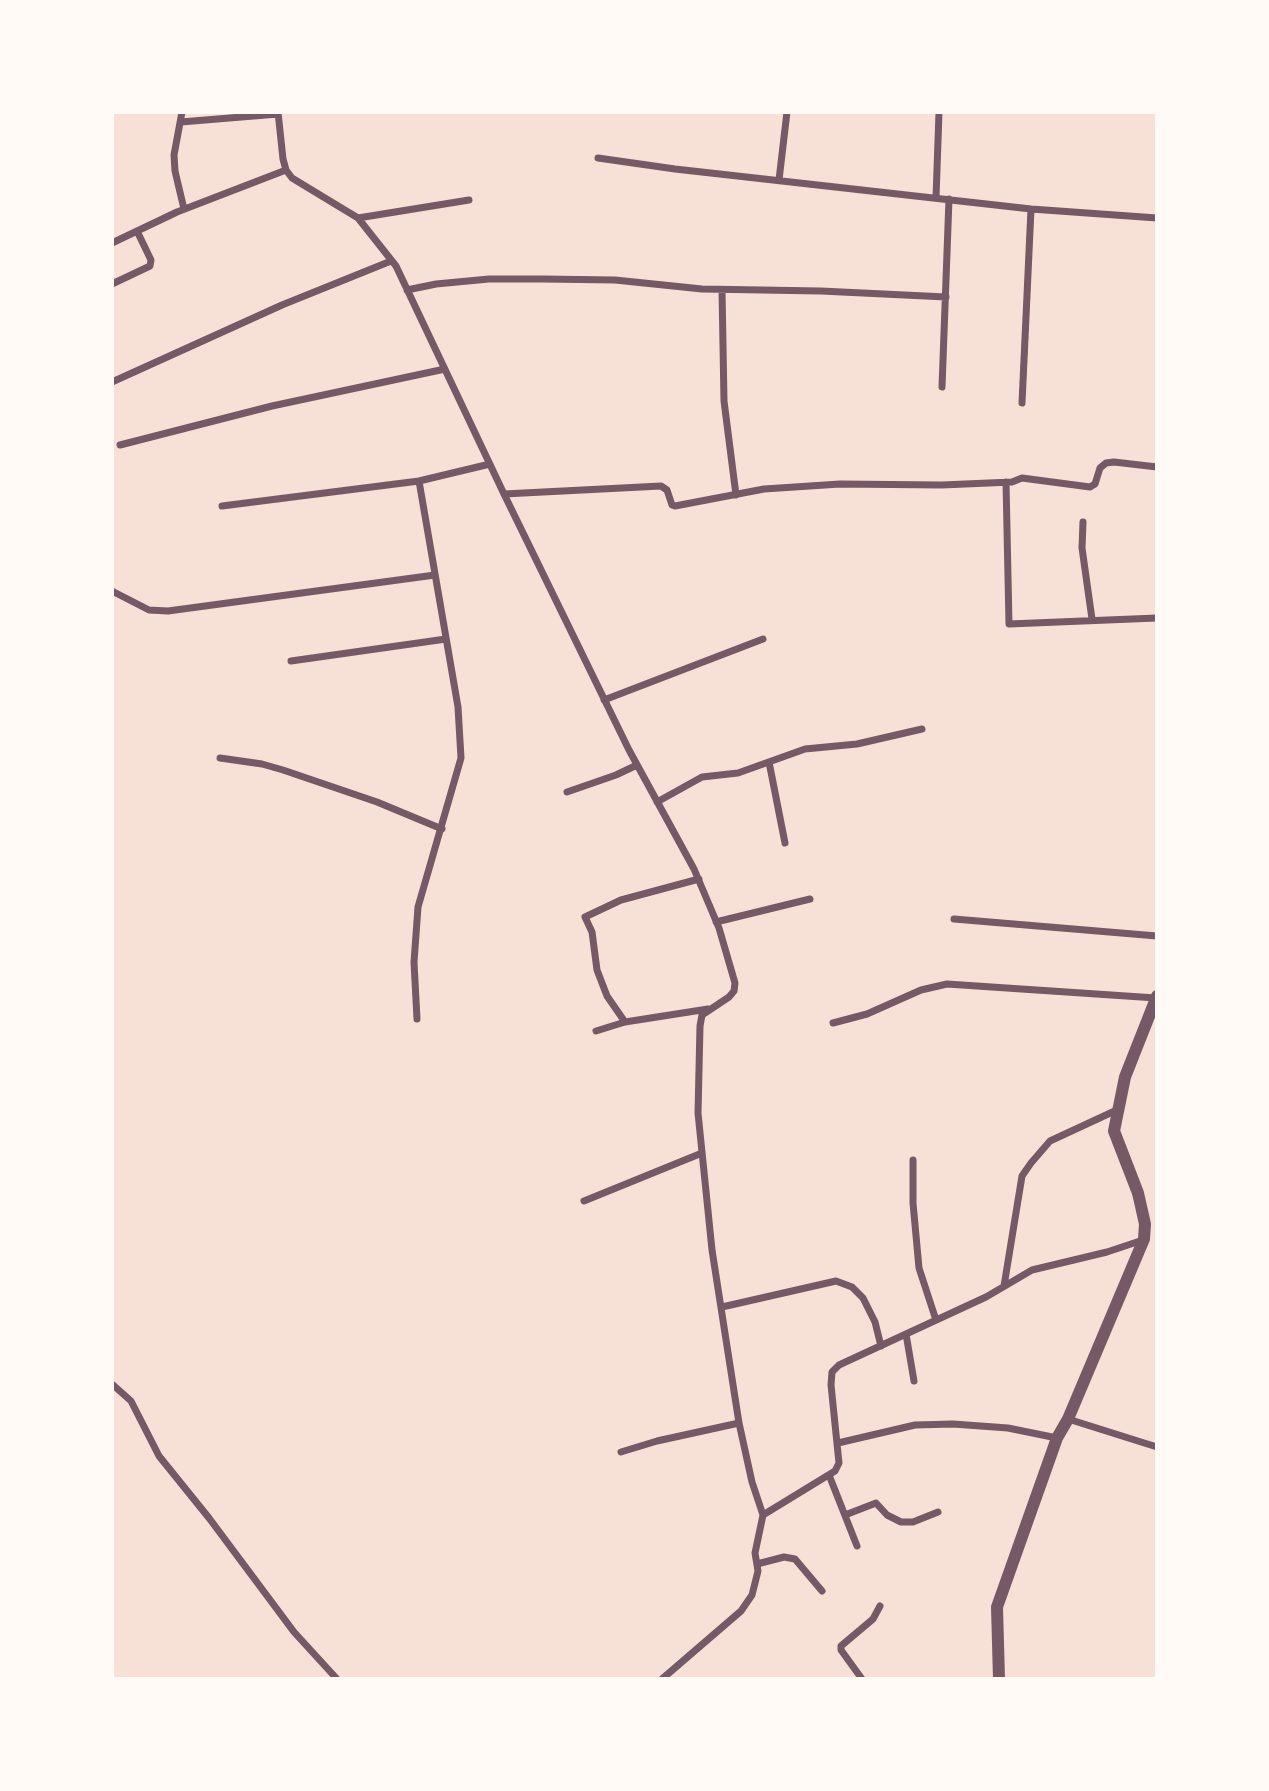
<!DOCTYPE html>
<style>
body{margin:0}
#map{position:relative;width:1269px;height:1791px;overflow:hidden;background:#f7e1d7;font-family:Raleway,sans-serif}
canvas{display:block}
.frame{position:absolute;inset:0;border:114px solid #fffaf5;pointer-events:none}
</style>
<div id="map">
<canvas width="1269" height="1791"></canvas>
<div class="frame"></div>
</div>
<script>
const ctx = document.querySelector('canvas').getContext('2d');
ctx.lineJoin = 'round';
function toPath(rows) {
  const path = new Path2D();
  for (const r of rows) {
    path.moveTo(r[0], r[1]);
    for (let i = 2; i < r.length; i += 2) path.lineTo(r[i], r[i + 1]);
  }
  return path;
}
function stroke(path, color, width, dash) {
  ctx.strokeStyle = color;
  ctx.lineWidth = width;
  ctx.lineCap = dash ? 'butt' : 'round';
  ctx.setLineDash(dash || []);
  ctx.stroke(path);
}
const minor = toPath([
 [182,112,174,155,175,171,184,209],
 [278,112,283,159,286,170,292,178,358,218,396,266,504,494,629,750,694,869,719,928,735,983,734,991,729,997,702,1015,700,1026,698,1113,712,1250,739,1423,752,1482,763,1515,755,1553,758,1571,752,1595,741,1611,662,1679],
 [181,122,278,114],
 [598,158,675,169,1031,209,1157,218],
 [779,180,787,112],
 [936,198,939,112],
 [358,218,469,200],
 [112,243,177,212,286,170],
 [112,284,150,266,151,260,137,231],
 [407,290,436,284,489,279,542,279,615,280,702,289,821,291,946,297],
 [722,290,724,401,736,495],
 [112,382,282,305,391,261],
 [942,387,949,199],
 [1022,403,1031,209],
 [120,445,272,406,445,369],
 [1006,482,1009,624,1157,618],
 [504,494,661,486,667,490,672,505,675,506,764,489,840,484,942,485,1012,482,1022,478,1090,487,1095,484,1100,468,1106,463,1114,462,1157,467],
 [222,506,419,481,490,464],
 [1083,522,1082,548,1092,619],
 [112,591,149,610,168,611,435,575],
 [291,661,446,639],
 [604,700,763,639],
 [220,758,262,764,283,770,377,802,442,829],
 [769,762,785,843],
 [567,792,616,775,637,765],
 [657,802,702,777,738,773,805,749,857,744,922,729],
 [954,919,1157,936],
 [716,922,810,899],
 [417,1019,414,962,418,907,461,758,458,707,419,481],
 [625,1022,607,996,597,970,592,932,585,917,621,900,699,879],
 [833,1023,867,1014,921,990,947,984,1156,998],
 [596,1031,625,1022,708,1009],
 [913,1160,913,1203,919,1268,936,1320],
 [584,1201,702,1153],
 [1004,1286,1022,1176,1031,1163,1050,1141,1119,1109],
 [722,1307,836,1281,852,1287,863,1298,875,1322,881,1346],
 [906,1334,914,1381],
 [112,1384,131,1401,159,1456,209,1518,294,1632,337,1679],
 [1068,1419,1157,1447],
 [838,1443,915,1425,953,1424,1008,1428,1057,1438],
 [621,1452,657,1441,739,1423],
 [829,1475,857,1546],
 [763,1515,835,1471,839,1463,831,1385,832,1372,839,1365,986,1297,1032,1270,1107,1252,1143,1240],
 [845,1515,876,1503,887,1515,901,1522,913,1522,938,1512],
 [757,1564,784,1557,795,1559,822,1591],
 [862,1679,841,1650,841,1646,873,1619,880,1606]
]);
const tertiary = toPath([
 [999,1679,997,1607,1057,1438,1068,1419,1144,1239,1145,1224,1138,1193,1114,1131,1125,1077,1157,996]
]);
stroke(minor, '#755966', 7);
stroke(tertiary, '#755966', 12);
</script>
